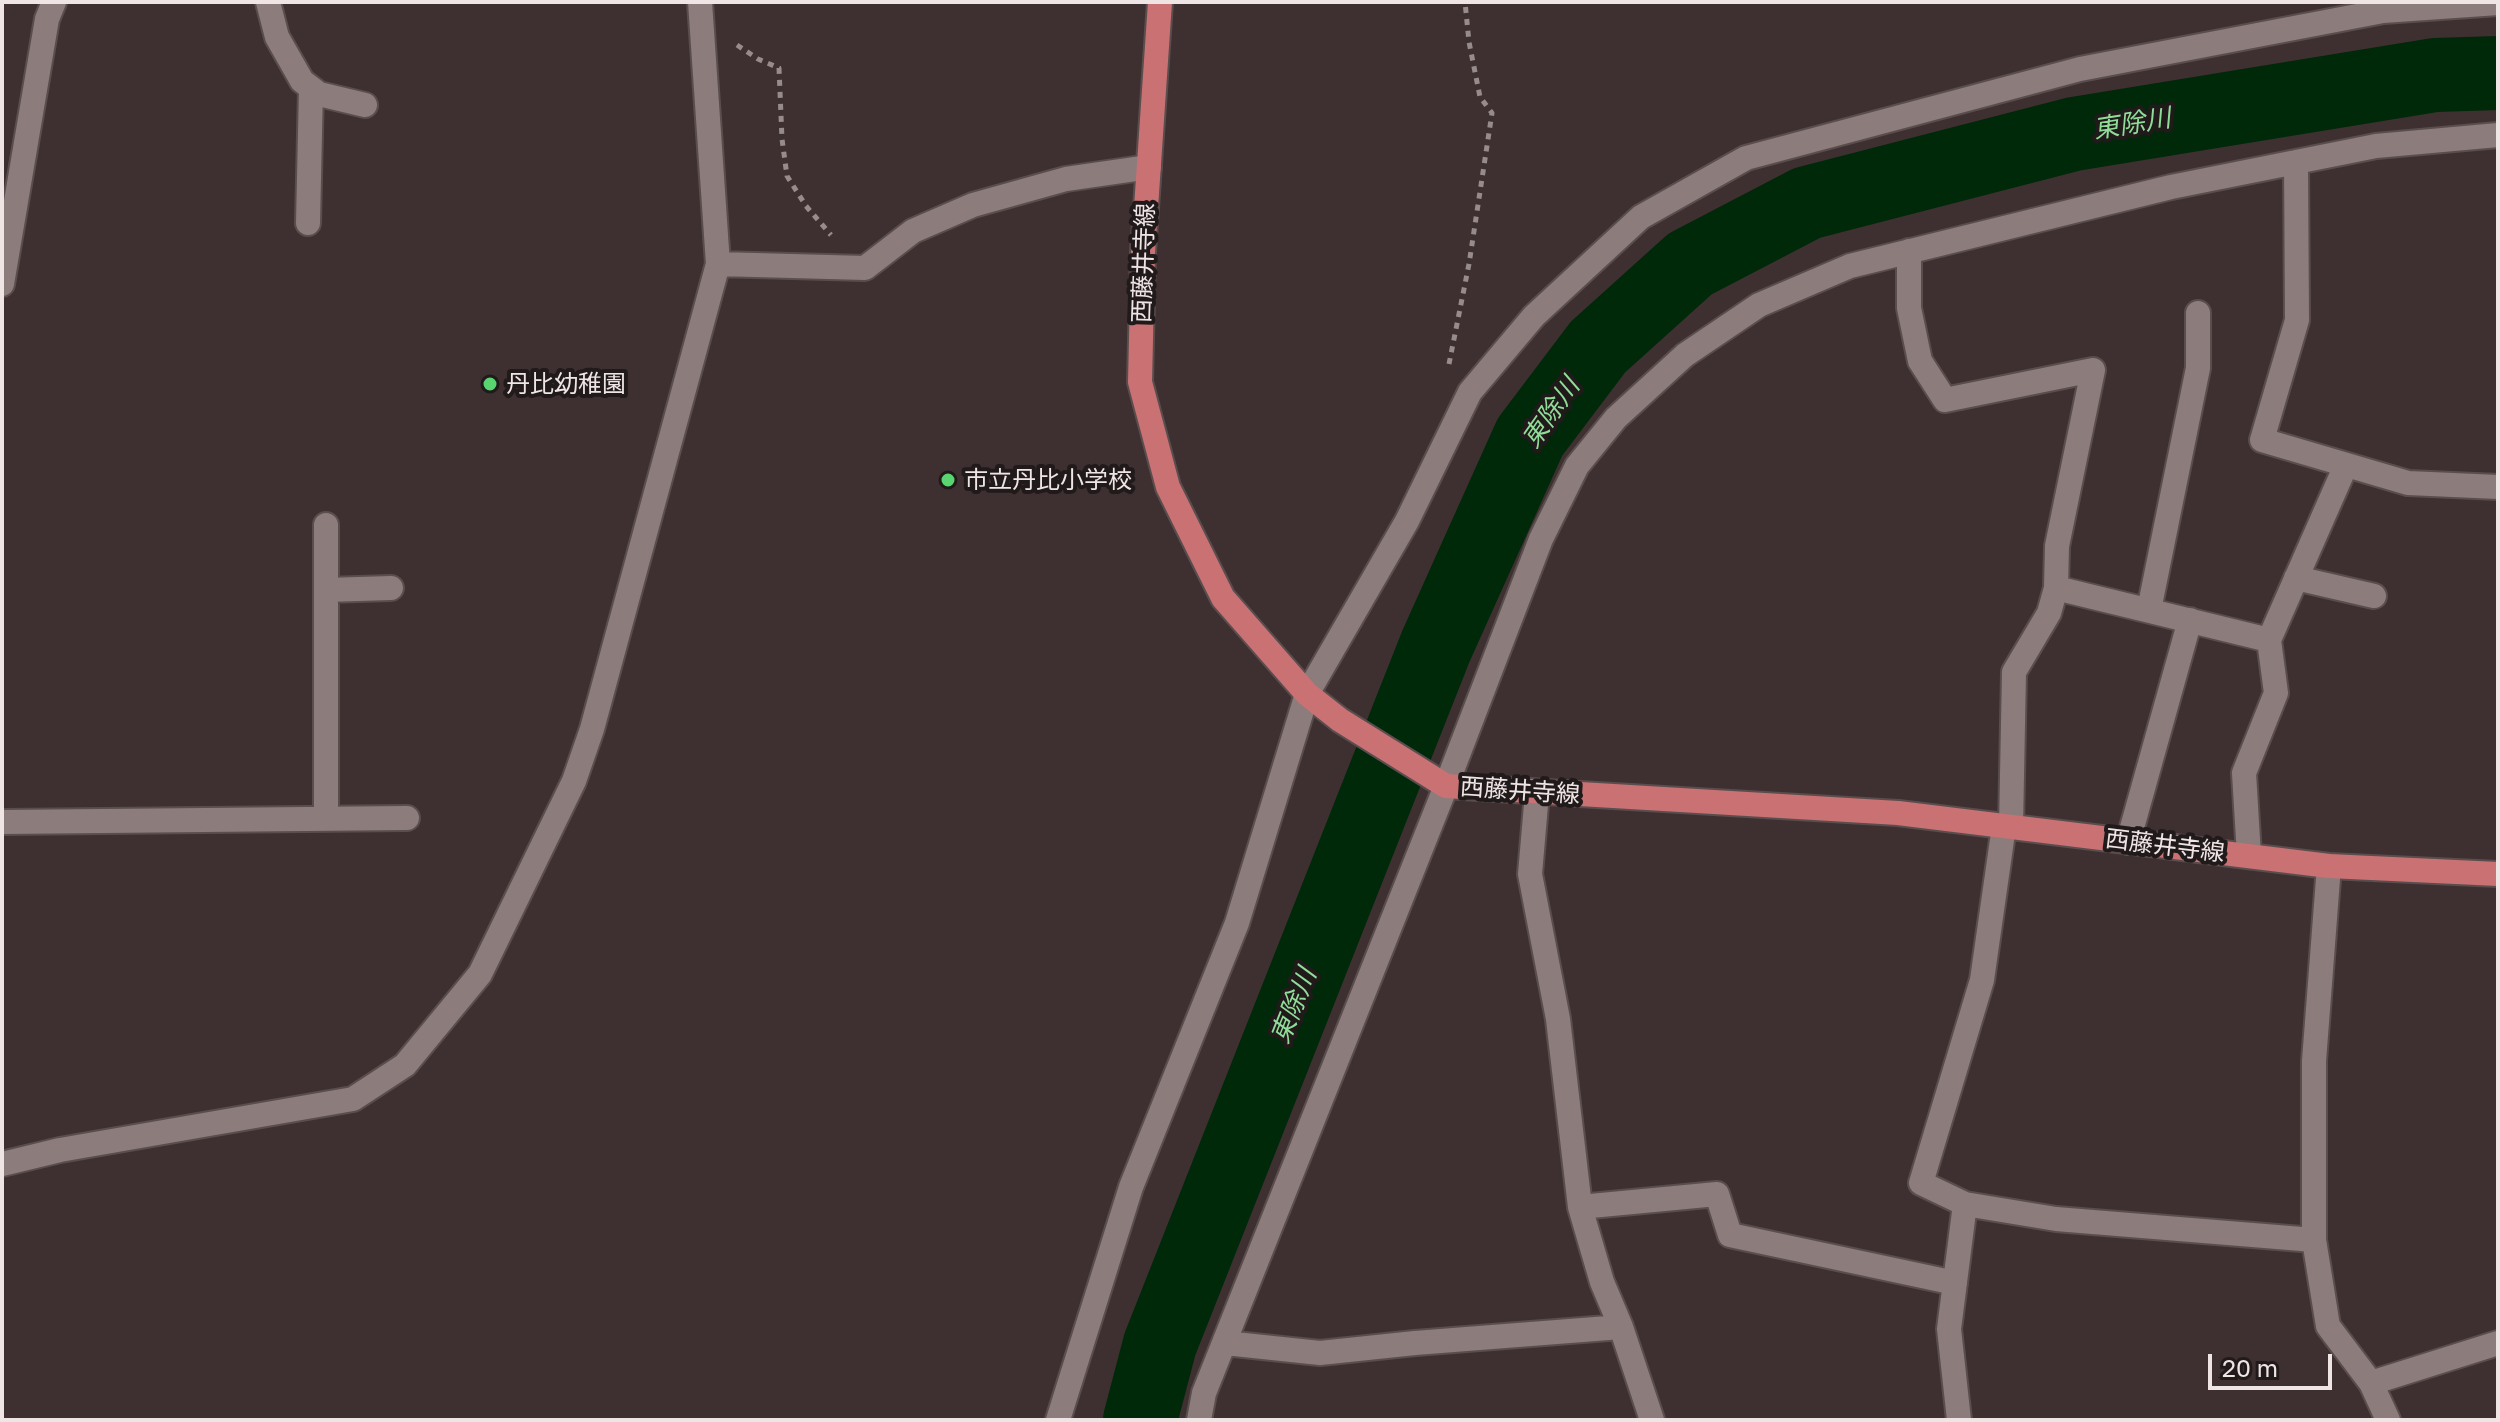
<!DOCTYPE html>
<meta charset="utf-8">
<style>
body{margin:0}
#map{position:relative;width:2500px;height:1422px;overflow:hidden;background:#3e3030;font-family:"Golos Text",sans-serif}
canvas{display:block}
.frame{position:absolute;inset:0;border:4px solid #efe5e5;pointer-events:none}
.scale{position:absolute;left:2208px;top:1354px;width:124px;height:36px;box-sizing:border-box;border:4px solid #efe5e5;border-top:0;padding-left:10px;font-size:24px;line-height:28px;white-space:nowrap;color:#efe5e5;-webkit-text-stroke:6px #201a1a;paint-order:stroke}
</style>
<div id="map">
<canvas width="2500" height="1422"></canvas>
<div class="frame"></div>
<div class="scale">20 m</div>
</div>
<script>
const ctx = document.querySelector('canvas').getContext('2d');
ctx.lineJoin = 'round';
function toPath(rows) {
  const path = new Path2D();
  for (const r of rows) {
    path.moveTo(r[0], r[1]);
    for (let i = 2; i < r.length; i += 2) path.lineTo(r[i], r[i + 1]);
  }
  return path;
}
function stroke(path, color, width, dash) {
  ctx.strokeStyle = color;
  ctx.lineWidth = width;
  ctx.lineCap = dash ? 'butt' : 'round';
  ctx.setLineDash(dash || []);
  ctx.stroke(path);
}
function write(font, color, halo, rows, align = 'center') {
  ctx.font = font + ' "Golos Text","Noto Sans JP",sans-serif';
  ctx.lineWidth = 8;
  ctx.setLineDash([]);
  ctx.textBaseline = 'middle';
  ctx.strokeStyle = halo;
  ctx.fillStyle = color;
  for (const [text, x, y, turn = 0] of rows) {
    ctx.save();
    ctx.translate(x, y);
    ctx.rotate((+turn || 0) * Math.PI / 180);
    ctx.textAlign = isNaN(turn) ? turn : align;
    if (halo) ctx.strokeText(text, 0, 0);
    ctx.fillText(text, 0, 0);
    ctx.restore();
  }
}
const river = toPath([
 [1140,1420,1160,1344,1436,646,1530,437,1598,347,1690,264,1807,203,2074,134,2435,75,2498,73]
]);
const path = toPath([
 [737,45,758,59,779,68,782,139,787,176,806,206,831,235],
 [1449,364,1469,264,1492,113,1480,97,1469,42,1465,2]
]);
const minor = toPath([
 [268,2,277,37,302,81,319,94,365,105],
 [2296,162,2297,320,2262,440,2408,483,2498,487],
 [308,223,311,88],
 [1909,251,1909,308,1920,361,1945,400,2093,370,2057,546,2056,588],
 [718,264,865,268,913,231,973,205,1066,179,1149,167],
 [2,284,47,19,54,2],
 [326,525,326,819],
 [2296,578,2374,596],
 [326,590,391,588],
 [2149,610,2198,368,2198,313],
 [1537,793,1530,874,1558,1019,1580,1207,1602,1282,1621,1327,1652,1420],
 [2,822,407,818],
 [2004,826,1982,980,1921,1183,1965,1204,2056,1219,2314,1240],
 [2011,827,2014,672,2049,613,2056,588,2269,640],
 [2128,842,2190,620],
 [2249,856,2244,773,2276,693,2269,640,2346,465],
 [2329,866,2314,1061,2314,1240,2328,1326,2371,1383,2388,1420],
 [2,1164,60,1150,353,1099,405,1065,480,974,574,781,592,729,718,264,700,2],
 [1580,1207,1717,1194,1730,1235,1955,1283],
 [1225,1343,1320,1353,1415,1343,1621,1327],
 [2371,1383,2498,1343],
 [1058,1420,1131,1187,1237,923,1307,694,1407,521,1470,392,1534,316,1641,217,1746,158,2080,69,2383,11,2498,3],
 [1199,1420,1204,1393,1446,786,1541,539,1577,466,1616,418,1685,355,1759,305,1850,266,2171,187,2376,146,2498,135],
 [1959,1420,1949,1329,1965,1204]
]);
const major = toPath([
 [1160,2,1143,252,1140,382,1168,487,1223,598,1307,694,1340,720,1446,786,1898,813,2329,866,2498,874]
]);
const markers = [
 [490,384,8,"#58d570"],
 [948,480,8,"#58d570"]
];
const streetNames = [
 ["西藤井寺線",1144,263,-88],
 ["西藤井寺線",1520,791,4],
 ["西藤井寺線",2165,846,7]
];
const poiNames = [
 ["丹比幼稚園",506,384],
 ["市立丹比小学校",964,480]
];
const waterNames = [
 ["東除川",2132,124,-9],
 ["東除川",1551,413,-55],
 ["東除川",1294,1006,-68]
];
stroke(river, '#002909', 74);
stroke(minor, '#5a4d4d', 28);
stroke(major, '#5a4d4d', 28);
stroke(path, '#978b8b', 5, [6, 6]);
stroke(minor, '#8c7c7b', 24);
stroke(major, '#ca7174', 24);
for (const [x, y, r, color] of markers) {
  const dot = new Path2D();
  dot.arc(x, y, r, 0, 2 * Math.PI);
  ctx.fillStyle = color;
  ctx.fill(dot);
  stroke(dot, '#201a1a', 3);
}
write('24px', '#efe5e5', '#201a1a', streetNames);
write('24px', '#efe5e5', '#201a1a', poiNames, 'left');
write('italic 26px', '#90dd99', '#201a1a', waterNames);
</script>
